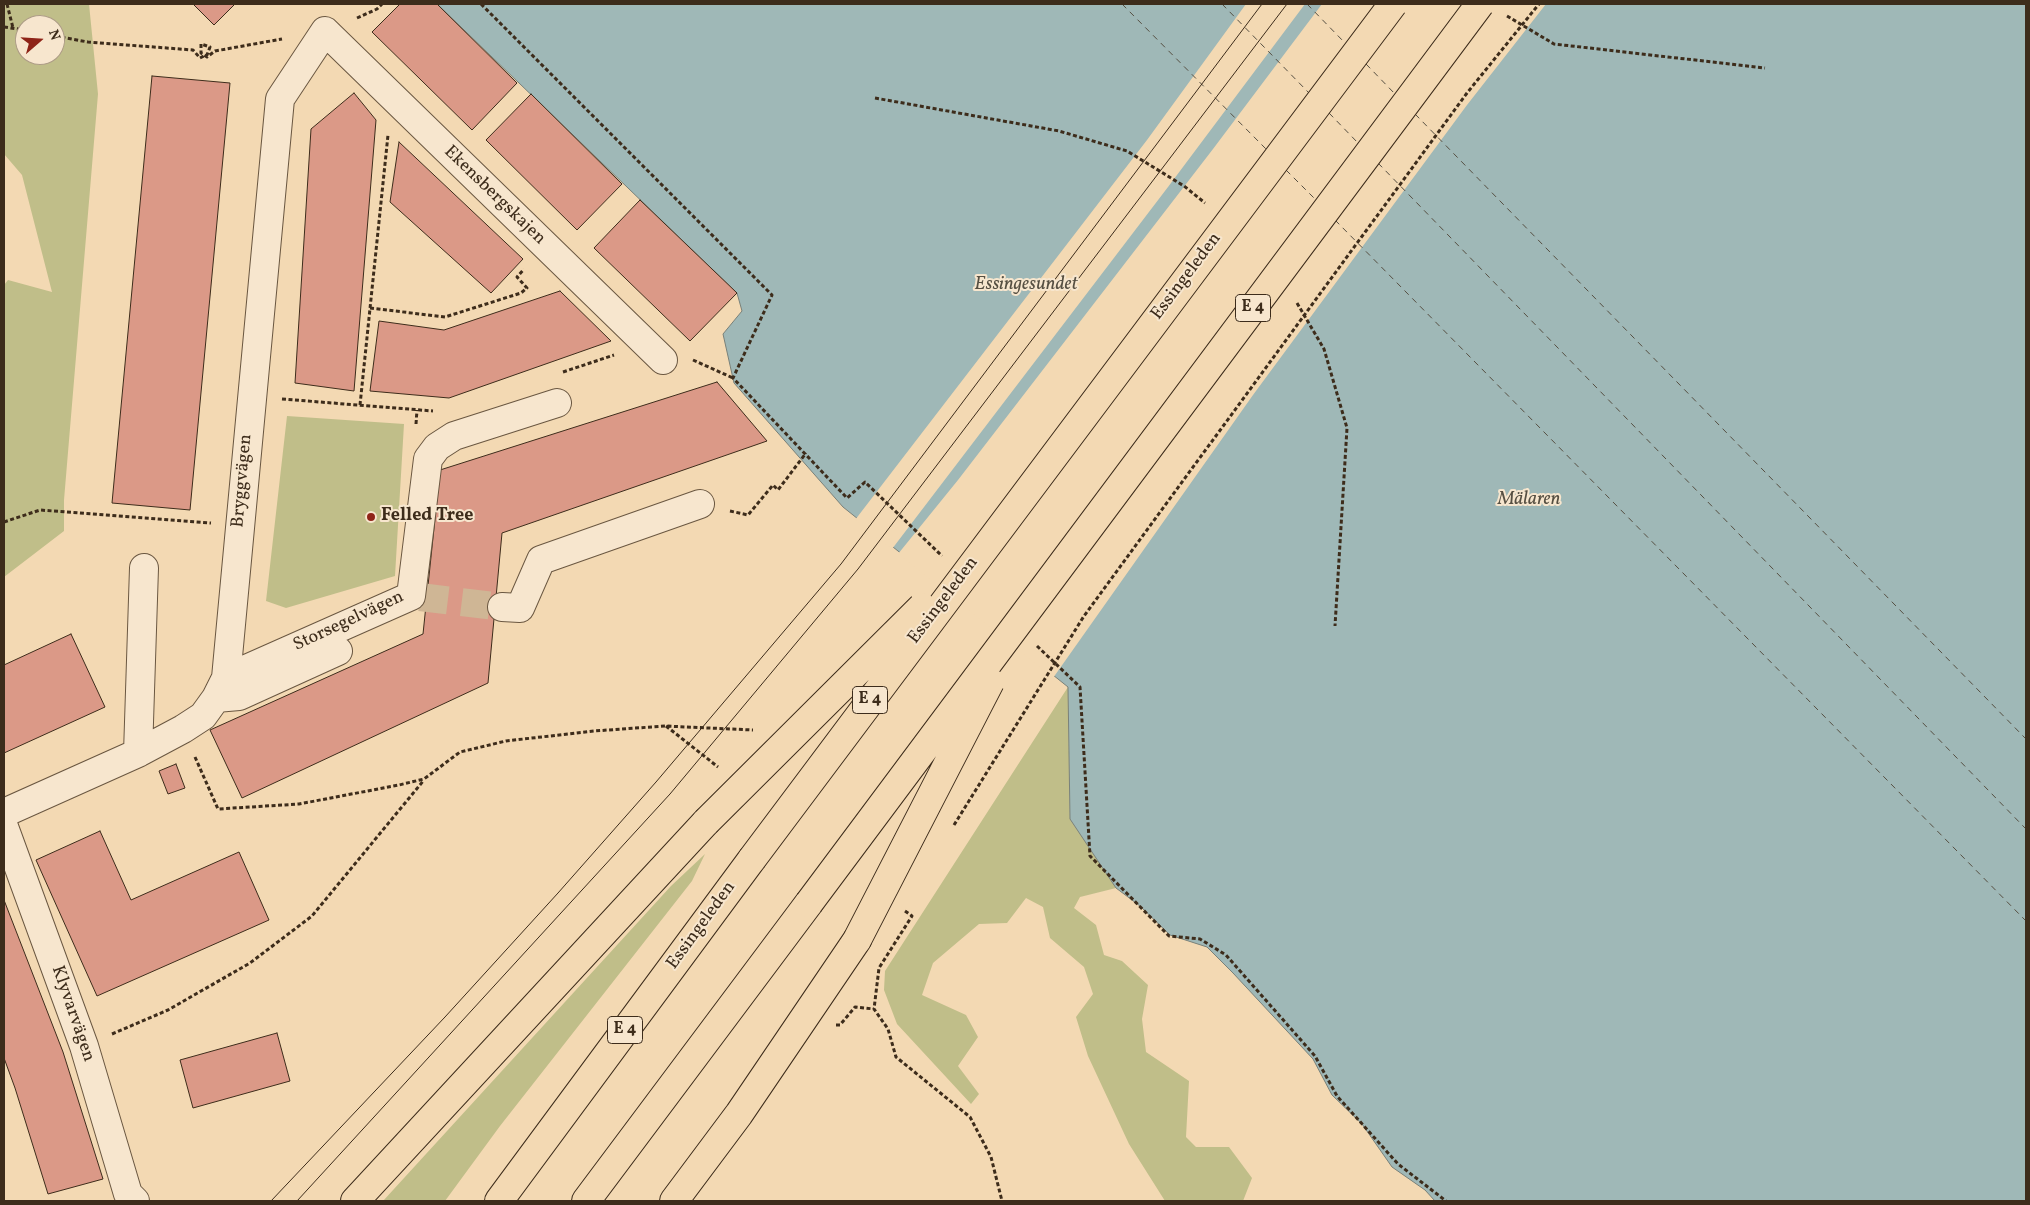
<!DOCTYPE html>
<meta charset="utf-8">
<style>
body{margin:0}
#map{position:relative;width:2030px;height:1205px;overflow:hidden;background:#f3d9b3;font-family:Vollkorn,serif}
canvas{display:block}
.frame{position:absolute;inset:0;border:5px solid #3d2c1b;pointer-events:none}
.north{position:absolute;left:15px;top:15px;width:50px;height:50px;box-sizing:border-box;background:#f7e6ce;border:1px solid #ad9c86;border-radius:50%;rotate:71deg;font-size:14px;font-weight:700;line-height:20px;text-align:center;color:#3d2c1b}
.north::after{content:'';display:block;margin:auto;width:18px;height:22px;background:#8f2418;clip-path:polygon(50% 0,100% 100%,50% 72%,0 100%)}
</style>
<div id="map">
<canvas width="2030" height="1205"></canvas>
<div class="frame"></div>
<div class="north">N</div>
</div>
<script>
const ctx = document.querySelector('canvas').getContext('2d');
ctx.lineJoin = 'round';
function fill(path, color) {
  ctx.fillStyle = color;
  ctx.fill(path, 'evenodd');
}
function toPath(rows) {
  const path = new Path2D();
  for (const r of rows) {
    path.moveTo(r[0], r[1]);
    for (let i = 2; i < r.length; i += 2) path.lineTo(r[i], r[i + 1]);
  }
  return path;
}
function stroke(path, color, width, dash) {
  ctx.strokeStyle = color;
  ctx.lineWidth = width;
  ctx.lineCap = dash ? 'butt' : 'round';
  ctx.setLineDash(dash || []);
  ctx.stroke(path);
}
function write(font, color, halo, rows, align = 'center') {
  ctx.font = font + ' Vollkorn,serif';
  ctx.lineWidth = 4;
  ctx.setLineDash([]);
  ctx.textBaseline = 'middle';
  ctx.strokeStyle = halo;
  ctx.fillStyle = color;
  for (const [text, x, y, turn = 0] of rows) {
    ctx.save();
    ctx.translate(x, y);
    ctx.rotate((+turn || 0) * Math.PI / 180);
    ctx.textAlign = isNaN(turn) ? turn : align;
    if (halo) ctx.strokeText(text, 0, 0);
    ctx.fillText(text, 0, 0);
    ctx.restore();
  }
}
const green = toPath([
 [4,4,89,4,98,94,64,500,64,531,4,577,4,285,8,280,52,292,22,175,4,154],
 [25,25,55,25,55,55,25,55],
 [287,416,404,424,395,576,286,608,266,601],
 [1068,687,1070,819,1116,888,1080,897,1074,908,1096,925,1104,955,1122,961,1148,985,1142,1019,1146,1052,1189,1081,1186,1137,1196,1147,1229,1147,1252,1178,1243,1201,1165,1201,1129,1144,1088,1056,1076,1017,1093,994,1084,967,1050,938,1043,907,1026,898,1007,923,979,924,933,963,922,995,966,1015,978,1037,958,1066,979,1094,971,1104,897,1024,884,990,885,971],
 [705,854,692,881,500,1126,445,1201,383,1201,671,886]
]);
const water = toPath([
 [437,4,2026,4,2026,1201,1435,1201,1425,1190,1392,1167,1362,1124,1332,1095,1313,1059,1233,973,1207,947,1170,935,1140,906,1116,888,1070,819,1068,687,843,507,734,383,723,334,742,311,737,293,437,4]
]);
const pier = toPath([
 [1246,4,1305,4,1168,187,892,549,855,520,1147,140],
 [1322,4,1546,4,1467,105,1253,395,1053,678,898,554,958,480,1213,149]
]);
const ferry = toPath([
 [1122,4,1266,149],
 [1222,4,1310,94],
 [1307,4,1345,43],
 [1366,64,1396,95],
 [1329,113,1359,144],
 [1415,114,2026,739],
 [1378,163,2026,829],
 [1286,170,1317,201],
 [1335,220,2026,921]
]);
const building = toPath([
 [193,4,235,4,214,25,193,4],
 [400,4,437,4,517,83,472,130,372,32,400,4],
 [152,76,230,83,190,510,112,503,152,76],
 [354,93,376,120,354,391,295,383,311,129,354,93],
 [531,94,622,184,577,230,486,140,531,94],
 [399,142,523,259,491,293,390,202,399,142],
 [640,200,737,293,690,341,594,248,640,200],
 [560,291,611,341,449,398,370,391,379,321,444,330,560,291],
 [717,382,767,441,502,533,488,683,242,798,210,730,423,634,440,470,717,382],
 [71,634,105,707,4,753,4,665,71,634],
 [176,764,185,788,168,794,159,771,176,764],
 [100,831,131,900,239,852,269,920,97,996,36,860,100,831],
 [4,900,63,1052,103,1179,48,1194,15,1088,4,1058,4,900],
 [277,1033,290,1081,193,1108,180,1060,277,1033]
]);
const minorTunnel = toPath([
 [420,597,502,607]
]);
const path = toPath([
 [7,4,13,28],
 [481,4,772,295,733,378,847,498,865,482,942,556],
 [1507,16,1554,44,1765,68],
 [357,18,377,9,382,4],
 [4,27,25,30],
 [55,36,88,42,193,50,200,58,204,56,205,55,207,55,210,47,201,44,201,53,207,57,215,51,282,39],
 [875,98,1059,131,1127,151,1184,186,1205,203],
 [1297,303,1324,349,1347,428,1335,626],
 [370,308,445,317,521,293,527,288,517,277,524,269],
 [693,360,733,378],
 [563,372,614,355],
 [282,399,433,411],
 [360,405,388,135],
 [416,424,417,410],
 [730,511,748,515,773,485,778,490,806,453],
 [4,522,40,510,211,523],
 [1037,646,1080,687,1090,856,1169,936,1200,939,1226,955,1315,1056,1337,1096,1398,1164,1446,1201],
 [666,726,718,767],
 [195,757,218,809,299,804,399,785,424,779,460,752,506,741,594,731,665,726,753,730],
 [905,911,912,916,879,968,874,1009,888,1029,896,1057,970,1117,991,1157,1002,1201],
 [836,1025,840,1025,855,1007,874,1009],
 [112,1034,168,1010,250,963,312,916,424,780]
]);
const minor = toPath([
 [502,607,520,608,541,560,700,504],
 [226,678,411,596,428,459,437,447,454,436,557,403],
 [216,698,239,696,338,651],
 [138,753,144,568],
 [4,813,138,753,183,729,203,716,216,698,226,678,280,99,325,31,663,360],
 [4,827,84,1046,128,1194,135,1201]
]);
const highway = toPath([
 [355,1201,706,822],
 [499,1201,752,859],
 [586,1201,809,903],
 [674,1201,739,1114,857,940]
]);
const tram = toPath([
 [271,1201,445,1017,558,893,656,782,841,564,1262,4],
 [297,1201,670,794,858,569,1287,4]
]);
const pathBridge = toPath([
 [954,825,1084,616,1467,93,1539,4]
]);
const highwayBridge = toPath([
 [706,822,922,607],
 [752,859,1393,4],
 [809,903,1480,4],
 [857,940,990,682]
]);
const markers = [
 [371,517,5,"#8f2418"]
];
const shields = [
 [1253,308,35],
 [870,700,35],
 [625,1030,35]
];
const shieldNames = [
 ["E 4",1253,308],
 ["E 4",870,700],
 ["E 4",625,1030]
];
const streetNames = [
 ["Ekensbergskajen",494,196,44],
 ["Essingeleden",1187,277,-53],
 ["Bryggvägen",243,481,-85],
 ["Essingeleden",944,601,-53],
 ["Storsegelvägen",349,622,-25],
 ["Essingeleden",702,926,-54],
 ["Klyvarvägen",72,1014,71]
];
const poiNames = [
 ["Felled Tree",381,517]
];
const waterNames = [
 ["Essingesundet",1026,286],
 ["Mälaren",1529,501]
];
fill(green, '#c0be89');
fill(water, '#9fb8b7');
stroke(water, '#788079', 1);
fill(pier, '#f3d9b3');
stroke(ferry, '#564f42', 1, [6, 5]);
fill(building, '#db9987');
stroke(building, '#3d2c1b', 1);
stroke(minorTunnel, '#cfb695', 28, [28, 14]);
stroke(minor, '#6a5741', 30);
stroke(highway, '#3d2c1b', 30);
stroke(path, '#3d2c1b', 3, [4, 2.5]);
stroke(minor, '#f7e6ce', 28);
stroke(highway, '#f3d9b3', 28);
stroke(tram, '#3d2c1b', 1);
stroke(highwayBridge, '#3d2c1b', 30, []);
stroke(pathBridge, '#3d2c1b', 3, [4, 2.5]);
stroke(highwayBridge, '#f3d9b3', 28);
for (const [x, y, r, color] of markers) {
  const dot = new Path2D();
  dot.arc(x, y, r, 0, 2 * Math.PI);
  ctx.fillStyle = color;
  ctx.fill(dot);
  stroke(dot, '#f7e6ce', 2);
}
for (const [x, y, w] of shields) {
  const box = new Path2D();
  box.roundRect(x - w / 2, y - 13.5, w, 27, 4);
  ctx.fillStyle = '#f7e6ce';
  ctx.fill(box);
  stroke(box, '#3d2c1b', 1);
}
write('bold 16px', '#3d2c1b', null, shieldNames);
write('18px', '#3d2c1b', '#f7e6ce', streetNames);
write('bold 18px', '#3d2c1b', '#f7e6ce', poiNames, 'left');
write('italic 19px', '#564f42', '#f7e6ce', waterNames);
</script>
